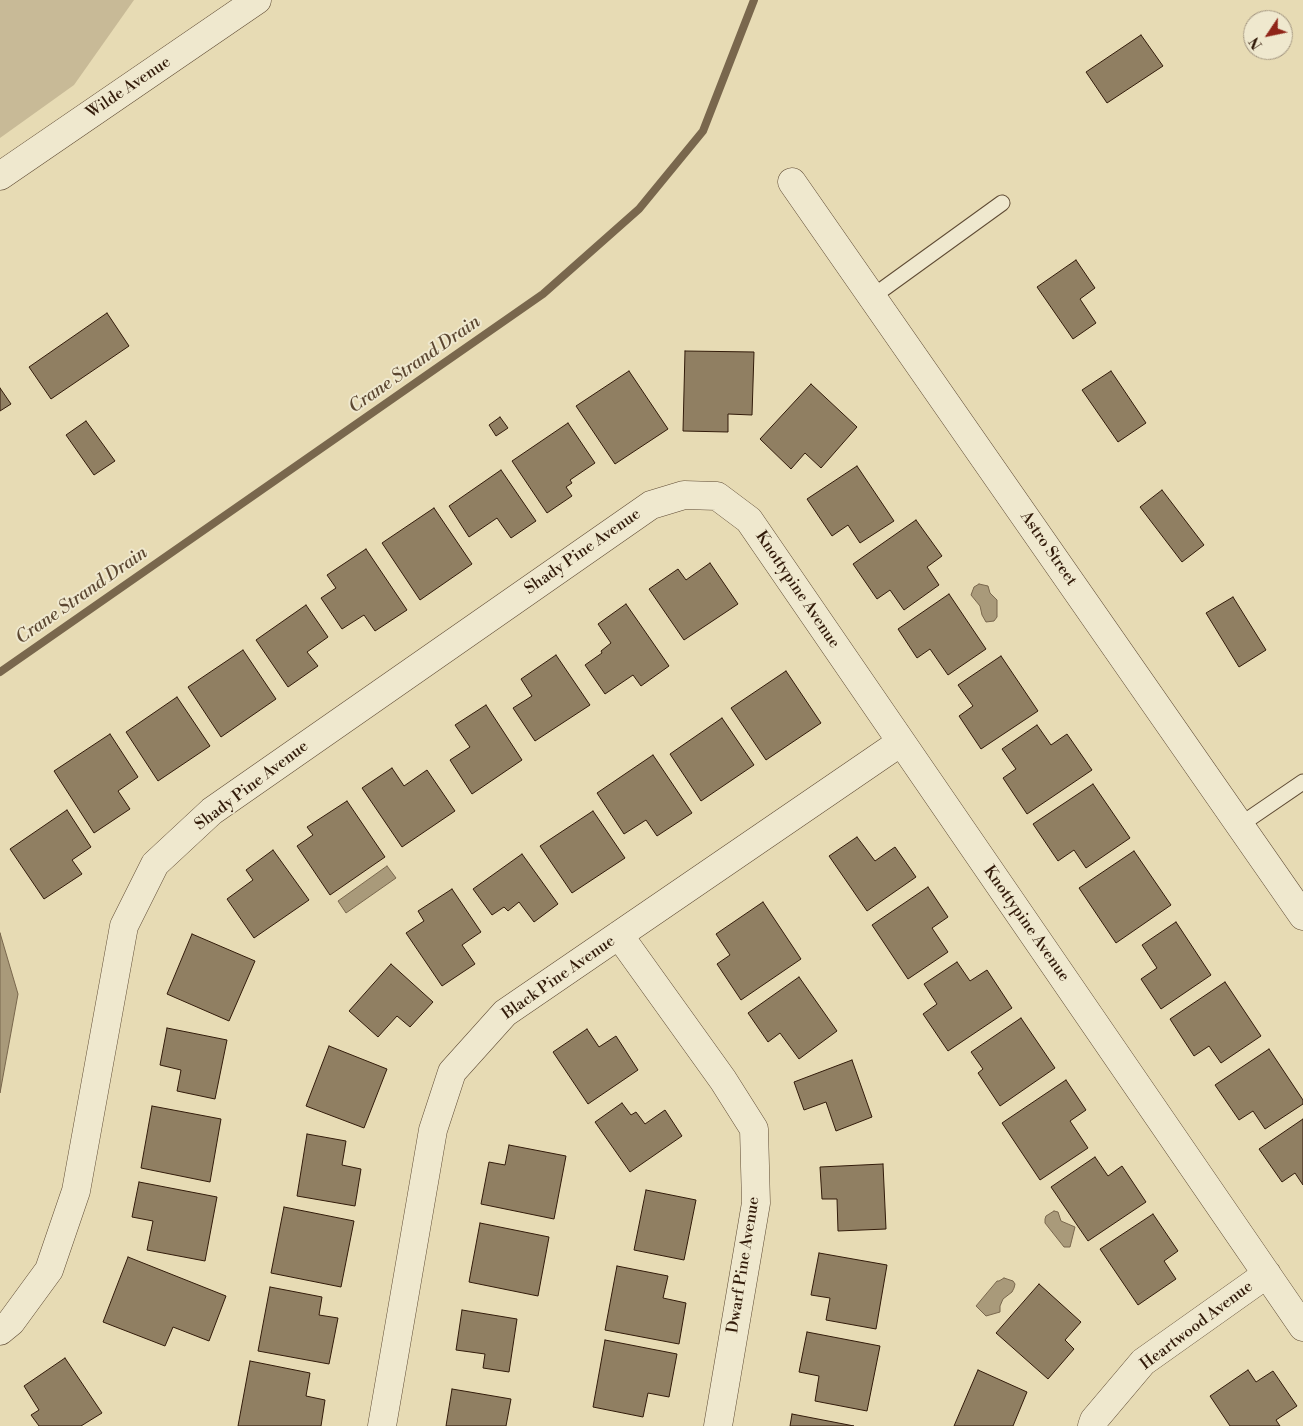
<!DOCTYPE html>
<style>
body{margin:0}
#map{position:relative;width:1303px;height:1426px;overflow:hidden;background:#e7dbb4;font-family:"Libre Bodoni",serif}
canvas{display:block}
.north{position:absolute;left:1243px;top:10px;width:50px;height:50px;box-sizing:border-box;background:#efe8ce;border:1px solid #a39680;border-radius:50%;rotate:236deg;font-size:14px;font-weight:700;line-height:20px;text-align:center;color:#321b0a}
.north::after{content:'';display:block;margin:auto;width:18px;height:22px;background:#8f2418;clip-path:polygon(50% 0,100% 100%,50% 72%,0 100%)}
</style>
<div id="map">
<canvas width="1303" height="1426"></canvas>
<div class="north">N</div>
</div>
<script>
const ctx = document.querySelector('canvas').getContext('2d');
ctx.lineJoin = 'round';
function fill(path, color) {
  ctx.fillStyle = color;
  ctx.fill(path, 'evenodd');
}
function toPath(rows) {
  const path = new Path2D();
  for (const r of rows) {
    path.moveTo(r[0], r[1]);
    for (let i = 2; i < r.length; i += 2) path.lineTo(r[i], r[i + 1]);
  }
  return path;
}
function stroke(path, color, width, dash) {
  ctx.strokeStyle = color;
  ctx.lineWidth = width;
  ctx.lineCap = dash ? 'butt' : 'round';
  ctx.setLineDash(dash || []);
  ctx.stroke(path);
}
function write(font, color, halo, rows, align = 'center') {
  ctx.font = font + ' "Libre Bodoni",serif';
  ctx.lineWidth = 4;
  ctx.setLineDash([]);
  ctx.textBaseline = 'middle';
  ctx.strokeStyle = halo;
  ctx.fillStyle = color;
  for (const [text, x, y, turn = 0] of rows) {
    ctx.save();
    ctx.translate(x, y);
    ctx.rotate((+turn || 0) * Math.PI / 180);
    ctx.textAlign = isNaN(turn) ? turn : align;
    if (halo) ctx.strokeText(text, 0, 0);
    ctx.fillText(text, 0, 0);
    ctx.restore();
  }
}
const green = toPath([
 [0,0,134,0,74,85,0,138]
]);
const water = toPath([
 [979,584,988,586,990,593,997,600,997,617,994,621,986,622,982,615,980,606,971,595,974,587,979,584],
 [387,866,396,878,346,913,338,901,387,866],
 [0,933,18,994,0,1093,0,933],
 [1054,1211,1058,1212,1061,1221,1075,1227,1070,1247,1064,1247,1045,1223,1045,1219,1046,1216,1054,1211],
 [1004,1278,1013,1281,1015,1284,1014,1288,1012,1292,1003,1299,1000,1306,1000,1312,986,1316,976,1306,997,1281,999,1281,1004,1278]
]);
const stream = toPath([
 [0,672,543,294,639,209,703,131,754,0]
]);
const building = toPath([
 [1141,35,1163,66,1107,103,1086,72,1141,35],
 [1076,260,1095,288,1080,299,1096,323,1073,339,1037,287,1076,260],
 [107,313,129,346,51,399,29,367,107,313],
 [685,351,754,352,752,415,728,414,728,432,683,431,685,351],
 [629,371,668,429,615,464,576,406,629,371],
 [1111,371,1146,423,1118,442,1082,390,1111,371],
 [811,384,857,427,821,468,805,453,791,469,760,439,811,384],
 [0,388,11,404,0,411,0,388],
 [500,417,508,428,496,436,489,425,500,417],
 [86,421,115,461,94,475,66,435,86,421],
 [568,423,595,463,570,480,572,483,566,487,572,496,547,513,512,461,568,423],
 [857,466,894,521,860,543,848,525,832,536,807,499,857,466],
 [501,470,536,521,511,538,497,518,469,537,449,506,501,470],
 [1162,490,1204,545,1182,562,1140,507,1162,490],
 [434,508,472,564,420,600,382,543,434,508],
 [916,520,942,556,927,567,939,585,904,610,890,590,877,599,853,564,916,520],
 [366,549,407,610,375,631,364,615,342,629,321,598,336,588,327,575,366,549],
 [710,563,738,604,684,640,649,589,678,569,686,580,710,563],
 [949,594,986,649,948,675,930,649,917,658,898,629,949,594],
 [1233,597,1266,650,1239,667,1206,613,1233,597],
 [626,604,669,666,641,686,633,675,605,694,585,665,602,653,601,651,611,643,598,624,626,604],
 [306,605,328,637,307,652,318,666,288,687,256,640,306,605],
 [243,650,276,699,221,737,188,687,243,650],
 [556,655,590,705,535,741,513,708,532,696,521,679,556,655],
 [1001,656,1038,711,981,749,959,716,973,706,958,685,1001,656],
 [786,671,821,723,766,760,731,708,786,671],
 [177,697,210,746,158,781,126,732,177,697],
 [486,705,522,760,472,794,450,760,470,747,455,725,486,705],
 [722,718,754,765,701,801,670,754,722,718],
 [1037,725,1051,745,1067,734,1092,770,1027,814,1003,778,1016,769,1002,749,1037,725],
 [110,734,138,777,118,791,130,809,94,833,54,771,110,734],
 [653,755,692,813,657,836,646,820,624,834,597,793,653,755],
 [392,768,404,786,427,770,455,811,402,847,362,788,392,768],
 [1093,784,1130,838,1086,868,1074,850,1058,861,1033,824,1093,784],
 [347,801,385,857,330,895,297,846,313,835,307,827,347,801],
 [67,810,91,847,72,860,82,874,44,899,10,849,67,810],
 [593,811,625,858,572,893,540,846,593,811],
 [857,837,875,861,895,847,916,877,867,911,829,856,857,837],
 [273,850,309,900,254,938,227,899,253,880,246,870,273,850],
 [1134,851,1171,905,1116,943,1079,888,1134,851],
 [522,854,558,904,534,922,519,902,508,911,504,907,492,915,473,889,522,854],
 [928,887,948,917,932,928,948,952,908,979,872,925,928,887],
 [452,889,481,932,462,945,475,964,442,986,406,933,424,921,418,911,452,889],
 [763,902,801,959,741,1000,717,964,730,955,716,934,763,902],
 [1176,922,1211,975,1161,1009,1141,979,1157,968,1142,945,1176,922],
 [192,934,255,961,229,1021,167,994,192,934],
 [957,962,970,981,987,970,1012,1008,948,1051,923,1014,937,1004,924,984,957,962],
 [391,964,433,1002,410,1027,397,1016,378,1037,349,1011,391,964],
 [799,977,837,1031,799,1059,780,1033,768,1042,748,1013,799,977],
 [1225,982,1261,1036,1221,1063,1209,1046,1194,1056,1170,1019,1225,982],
 [1021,1018,1055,1068,1000,1106,978,1073,983,1069,971,1052,1021,1018],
 [167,1028,227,1040,215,1099,177,1091,181,1070,160,1065,167,1028],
 [587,1029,599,1047,616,1036,638,1070,588,1104,553,1052,587,1029],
 [329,1046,387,1069,364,1128,306,1106,329,1046],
 [1269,1049,1303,1100,1303,1104,1265,1129,1253,1111,1239,1120,1215,1085,1269,1049],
 [852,1060,872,1117,836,1131,826,1102,804,1110,794,1082,852,1060],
 [1066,1080,1086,1110,1070,1121,1088,1148,1040,1180,1002,1123,1066,1080],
 [622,1103,631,1115,636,1112,645,1124,665,1110,682,1136,630,1172,595,1122,622,1103],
 [152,1106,221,1119,210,1182,141,1168,152,1106],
 [1303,1119,1303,1185,1295,1173,1282,1182,1259,1149,1303,1119],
 [307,1134,346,1141,342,1165,361,1169,355,1206,297,1196,307,1134],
 [509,1145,566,1156,554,1219,481,1204,489,1162,505,1165,509,1145],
 [1095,1157,1108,1176,1122,1166,1146,1202,1088,1241,1051,1187,1095,1157],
 [883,1164,886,1229,838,1231,837,1199,822,1199,820,1167,883,1164],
 [139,1182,217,1197,205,1261,147,1250,153,1221,132,1217,139,1182],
 [646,1190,696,1200,684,1260,634,1250,646,1190],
 [284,1207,354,1221,341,1287,271,1273,284,1207],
 [1153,1214,1178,1251,1164,1261,1176,1279,1138,1305,1100,1249,1153,1214],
 [480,1223,549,1237,538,1296,469,1282,480,1223],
 [819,1253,887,1265,876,1329,826,1320,830,1298,811,1295,819,1253],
 [128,1257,226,1296,209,1341,173,1327,165,1346,103,1322,128,1257],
 [617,1266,668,1276,663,1298,686,1303,679,1344,605,1330,617,1266],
 [1039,1284,1081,1322,1065,1340,1074,1349,1048,1379,996,1333,1039,1284],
 [270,1287,322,1297,319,1315,338,1318,329,1364,258,1351,270,1287],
 [462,1310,517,1319,509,1372,483,1368,485,1354,456,1350,462,1310],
 [807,1332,880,1346,867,1411,815,1401,819,1376,799,1372,807,1332],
 [605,1340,677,1354,669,1397,648,1393,643,1417,593,1407,605,1340],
 [65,1358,102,1413,81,1426,39,1426,31,1415,39,1410,24,1386,65,1358],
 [250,1361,310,1373,306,1396,325,1400,321,1426,238,1426,250,1361],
 [978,1370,1027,1392,1013,1426,954,1426,978,1370],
 [1248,1370,1256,1382,1273,1371,1297,1406,1276,1420,1280,1426,1230,1426,1210,1396,1248,1370],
 [452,1389,511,1399,506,1426,446,1426,452,1389],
 [792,1414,854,1426,790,1426,792,1414]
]);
const lane = toPath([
 [872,297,1002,203],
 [1240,825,1303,782]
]);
const street = toPath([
 [0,176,257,0],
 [792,182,1303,916],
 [619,935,723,1080,754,1129,756,1203,718,1426],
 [0,1331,11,1322,49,1270,76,1191,124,926,155,864,212,811,651,505,684,495,717,496,749,520,1303,1327],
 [382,1426,433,1130,452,1072,505,1013,901,742],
 [1092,1426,1094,1420,1143,1362,1267,1274]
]);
const streetNames = [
 ["Wilde Avenue",129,88,-34],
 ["Astro Street",1048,549,55],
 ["Shady Pine Avenue",583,552,-35],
 ["Knottypine Avenue",797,590,56],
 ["Shady Pine Avenue",252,786,-37],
 ["Knottypine Avenue",1026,924,55],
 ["Black Pine Avenue",559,978,-35],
 ["Dwarf Pine Avenue",744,1265,-81],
 ["Heartwood Avenue",1197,1326,-37]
];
const waterNames = [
 ["Crane Strand Drain",415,365,-35],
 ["Crane Strand Drain",82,596,-35]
];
fill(green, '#c8ba97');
fill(water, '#a99a7a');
stroke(water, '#79674d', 1);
stroke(stream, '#79674d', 8);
fill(building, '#907f62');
stroke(building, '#321b0a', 1);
stroke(lane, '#5f4b34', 17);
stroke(street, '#5f4b34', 29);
stroke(lane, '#efe8ce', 15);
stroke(street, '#efe8ce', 28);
write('16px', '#321b0a', '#efe8ce', streetNames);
write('italic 18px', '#5c4731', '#efe8ce', waterNames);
</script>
